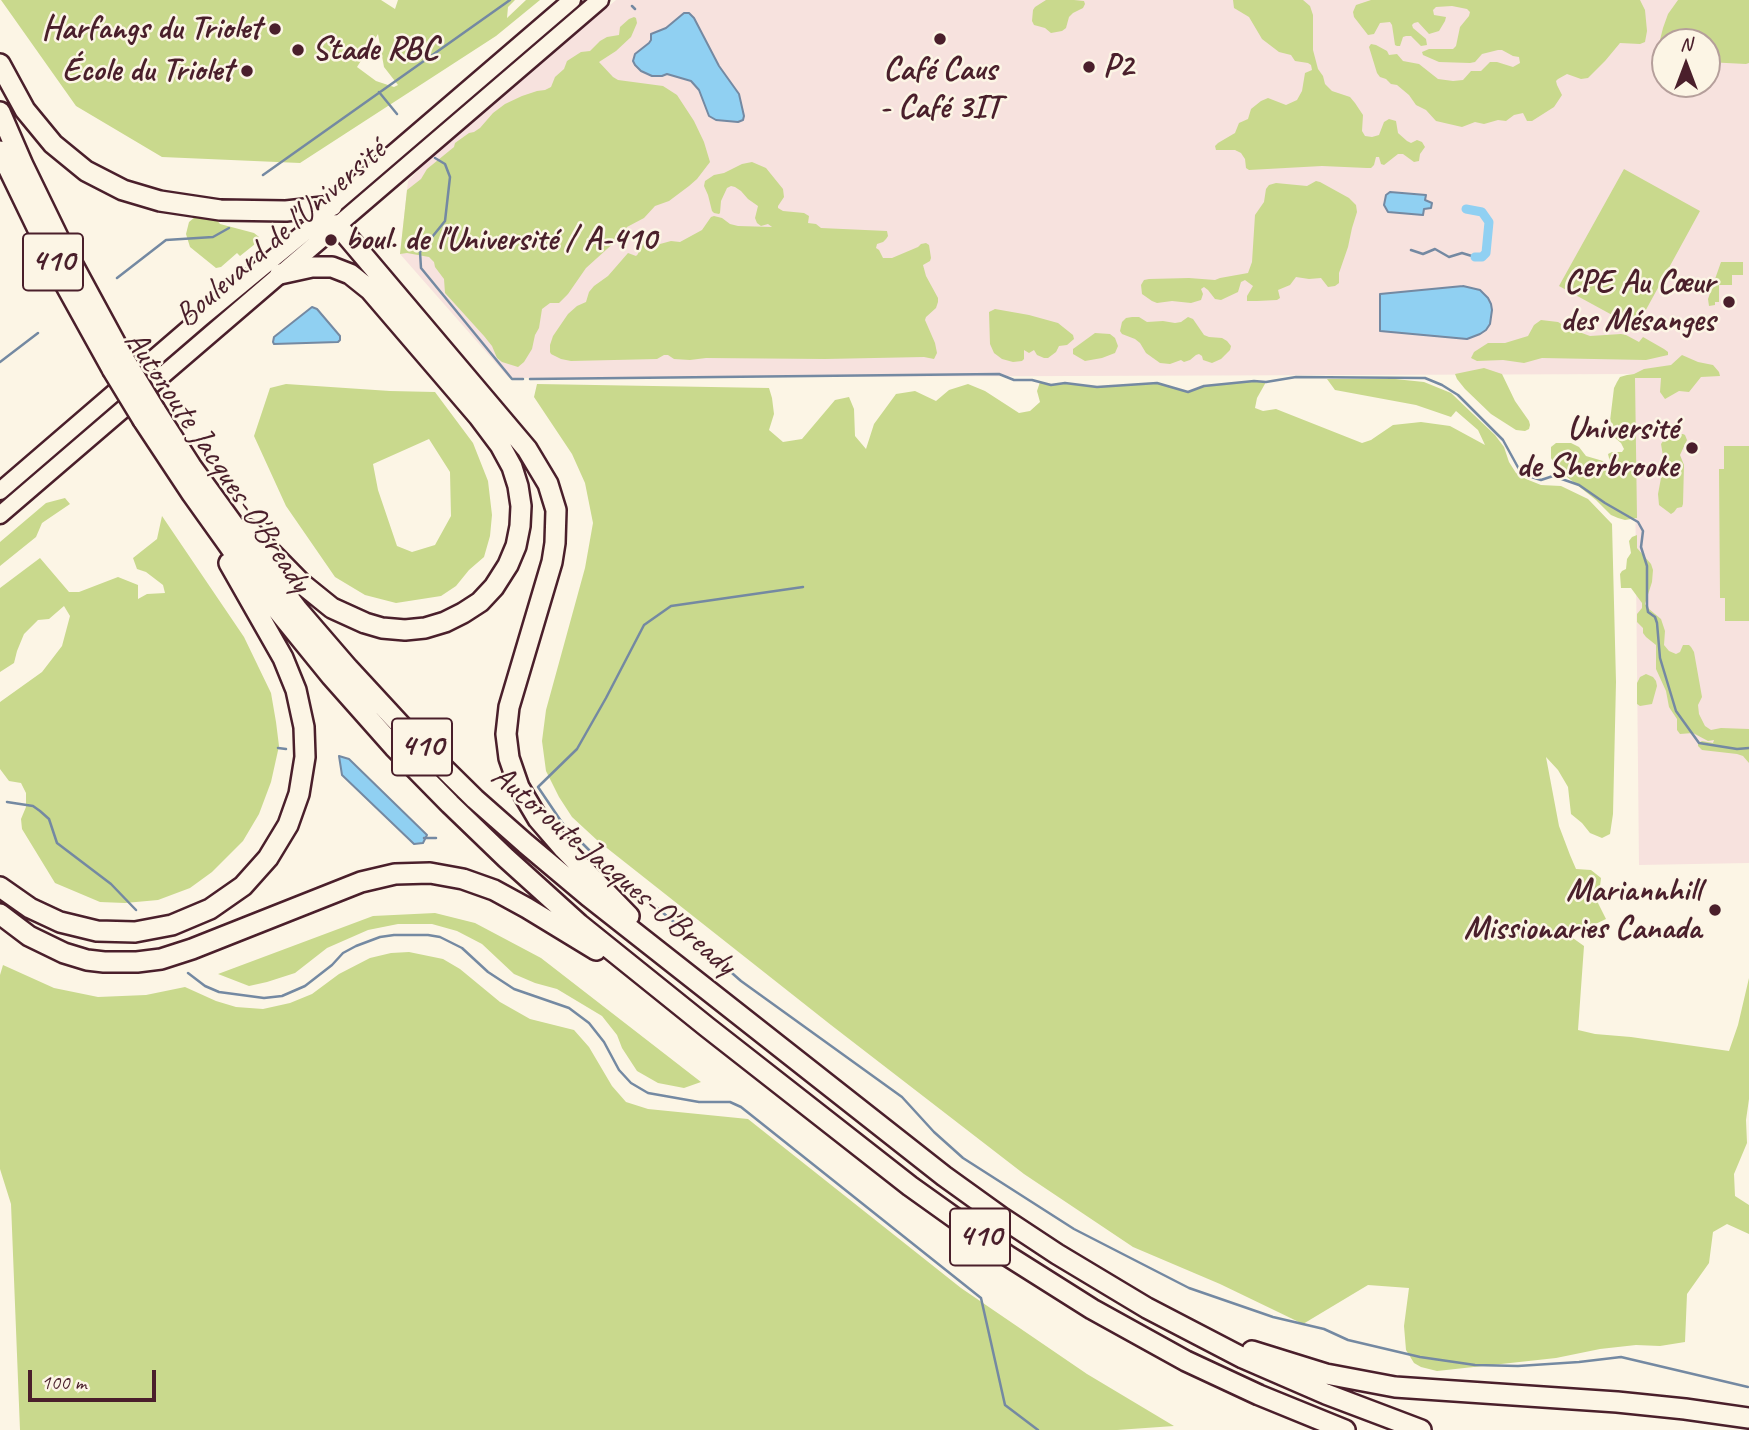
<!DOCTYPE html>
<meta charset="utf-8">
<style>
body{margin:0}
#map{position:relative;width:1749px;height:1430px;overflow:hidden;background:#fcf5e5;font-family:Caveat,sans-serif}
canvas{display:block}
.north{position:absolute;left:1651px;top:28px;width:70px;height:70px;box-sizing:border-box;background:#fcf5e5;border:2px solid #b59f9b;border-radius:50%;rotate:0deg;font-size:19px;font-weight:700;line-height:28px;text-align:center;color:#4a1f2b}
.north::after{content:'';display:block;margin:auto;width:24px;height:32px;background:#4a1f2b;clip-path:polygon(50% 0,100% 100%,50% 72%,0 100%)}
.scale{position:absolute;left:28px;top:1370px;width:128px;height:32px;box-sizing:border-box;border:4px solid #4a1f2b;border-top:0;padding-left:9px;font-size:21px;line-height:24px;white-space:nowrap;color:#4a1f2b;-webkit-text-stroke:5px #fcf5e5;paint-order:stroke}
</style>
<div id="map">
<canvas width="1749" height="1430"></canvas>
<div class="north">N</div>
<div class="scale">100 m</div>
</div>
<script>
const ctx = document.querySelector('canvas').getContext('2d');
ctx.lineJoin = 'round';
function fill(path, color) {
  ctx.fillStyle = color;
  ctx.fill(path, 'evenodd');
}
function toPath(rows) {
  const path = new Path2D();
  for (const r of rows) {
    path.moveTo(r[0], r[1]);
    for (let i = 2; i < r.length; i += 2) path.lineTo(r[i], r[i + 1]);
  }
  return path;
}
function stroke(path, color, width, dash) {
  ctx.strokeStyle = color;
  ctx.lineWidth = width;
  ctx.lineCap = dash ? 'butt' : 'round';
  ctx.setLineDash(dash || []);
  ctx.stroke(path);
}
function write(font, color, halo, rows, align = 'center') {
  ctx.font = font + ' Caveat,sans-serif';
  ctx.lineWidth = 5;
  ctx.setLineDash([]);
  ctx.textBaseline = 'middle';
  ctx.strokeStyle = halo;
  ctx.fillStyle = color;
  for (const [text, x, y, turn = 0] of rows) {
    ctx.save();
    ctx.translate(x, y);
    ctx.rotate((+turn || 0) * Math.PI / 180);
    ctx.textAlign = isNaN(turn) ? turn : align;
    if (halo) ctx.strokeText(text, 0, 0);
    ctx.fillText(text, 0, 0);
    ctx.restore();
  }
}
const built = toPath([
 [616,0,1749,0,1749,863,1639,865,1634,374,509,378,400,254,408,181,429,159,469,125],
 [1665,42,1707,42,1707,84,1665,84]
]);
const green = toPath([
 [1,0,381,0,395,9,398,0,515,0,508,7,507,18,526,0,540,0,496,36,300,163,162,157,76,106],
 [378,34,384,67,398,85,394,87,376,81,357,67],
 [1046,0,1074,0,1084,1,1085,4,1083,8,1073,13,1069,17,1066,28,1062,31,1051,33,1045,28,1034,25,1032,21,1033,10,1035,7],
 [1233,0,1303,0,1310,6,1313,15,1313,50,1318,69,1323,76,1325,84,1332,91,1350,97,1355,103,1363,115,1362,131,1365,136,1372,137,1379,135,1384,122,1389,119,1396,121,1398,133,1407,141,1411,143,1417,140,1422,142,1425,147,1420,154,1419,161,1414,162,1403,154,1398,154,1384,165,1381,164,1379,157,1376,157,1374,165,1371,168,1367,168,1322,166,1249,170,1246,168,1245,159,1241,153,1235,150,1216,150,1215,146,1218,143,1235,133,1239,123,1248,119,1251,109,1261,101,1268,98,1286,105,1297,100,1302,91,1305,73,1312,70,1311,65,1308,63,1295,61,1291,55,1279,52,1262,39,1249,17,1234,8],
 [1371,0,1640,0,1645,10,1647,31,1645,42,1640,44,1620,43,1605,61,1588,78,1581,79,1567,74,1558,79,1556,81,1557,85,1562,95,1554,107,1532,121,1527,121,1523,113,1514,115,1506,121,1498,120,1484,124,1475,122,1462,127,1436,121,1426,110,1416,105,1409,95,1397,85,1391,84,1386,79,1380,77,1377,73,1369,47,1371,44,1376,45,1387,51,1389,55,1397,54,1403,61,1419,64,1438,79,1453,81,1463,80,1471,71,1481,71,1490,62,1497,62,1513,67,1520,63,1519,57,1513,56,1502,50,1498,50,1482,54,1475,62,1470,63,1439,62,1423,55,1422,52,1429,49,1453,49,1456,46,1460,27,1469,16,1470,12,1467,9,1452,6,1436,7,1433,10,1434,15,1446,17,1445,21,1439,31,1429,34,1418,22,1414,23,1412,25,1413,28,1426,39,1427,45,1421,46,1411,36,1406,36,1403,37,1400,46,1397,46,1395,45,1392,25,1390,22,1380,23,1374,34,1368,35,1354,17,1353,12,1356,5],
 [1678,0,1749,0,1749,63,1746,64,1707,62,1707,42,1665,42,1665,61,1660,61,1659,44,1663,28,1668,14],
 [634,17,636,18,637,23,631,37,616,51,599,62,613,77,618,80,663,86,677,95,694,121,704,142,710,162,697,179,689,186,669,201,655,206,644,218,627,227,617,240,586,268,568,294,559,303,550,303,542,309,539,328,535,335,532,349,524,362,518,367,502,362,497,358,492,346,484,336,445,293,444,279,435,267,434,262,429,257,407,253,400,254,407,190,421,179,427,169,454,147,455,143,469,133,474,132,480,128,493,113,505,104,522,96,537,91,545,90,551,87,555,77,564,69,567,61,581,52,590,51,600,41,607,37,619,35,620,27,629,19],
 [752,162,766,168,783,189,784,197,778,206,778,208,783,211,804,213,809,216,808,223,816,224,821,228,887,231,888,236,886,239,883,242,877,244,876,248,879,250,883,258,892,258,918,247,921,244,926,243,929,245,931,258,930,261,923,265,926,276,938,298,938,302,936,308,926,317,925,320,935,343,937,353,934,359,924,357,825,359,706,358,690,360,674,359,668,355,664,355,657,359,571,361,561,359,551,354,550,352,550,345,553,336,568,314,577,306,586,302,589,292,594,286,608,276,628,253,636,256,638,254,641,240,647,240,660,244,671,241,680,242,702,230,711,217,714,216,722,218,730,224,738,226,772,227,768,224,761,226,757,223,755,218,758,206,748,199,741,191,735,187,731,186,727,188,721,201,720,213,719,214,714,213,712,211,708,195,704,186,705,181,714,175,724,173,742,164],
 [1624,169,1700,211,1636,328,1559,286],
 [1316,181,1320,182,1349,198,1356,205,1357,212,1352,228,1348,247,1339,273,1339,283,1335,286,1328,287,1321,278,1309,279,1296,277,1290,285,1278,290,1280,298,1277,300,1257,301,1247,301,1247,296,1253,286,1245,280,1241,282,1238,292,1221,300,1215,299,1208,290,1204,287,1201,289,1203,294,1201,300,1191,303,1172,301,1157,303,1152,301,1142,294,1141,285,1144,280,1149,279,1189,278,1215,280,1220,278,1248,273,1252,262,1255,215,1264,202,1266,189,1269,185,1276,183,1307,186],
 [195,217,206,217,216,219,220,224,254,233,259,237,255,244,240,256,237,253,221,267,216,268,190,247,186,234,189,222],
 [1721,262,1743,262,1743,275,1732,275,1732,285,1719,285,1719,302,1715,302,1715,305,1709,306,1708,299],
 [995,309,1029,315,1058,323,1073,335,1074,339,1067,345,1059,346,1056,352,1048,358,1044,358,1037,355,1034,350,1029,353,1024,350,1024,359,1022,361,1013,362,1002,359,994,353,990,344,989,312],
 [1132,317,1139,317,1147,322,1163,321,1175,323,1181,322,1188,317,1193,319,1204,335,1209,337,1222,338,1227,341,1231,346,1230,350,1221,359,1212,363,1203,360,1202,356,1199,354,1196,355,1190,360,1184,362,1181,360,1170,364,1160,363,1146,353,1140,343,1135,339,1122,334,1120,331,1122,322,1126,318],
 [1541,320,1558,322,1568,328,1590,336,1621,334,1626,335,1639,342,1643,337,1664,349,1668,352,1668,355,1646,360,1542,358,1524,363,1503,360,1477,361,1471,358,1474,352,1488,343,1505,343,1528,336,1534,325],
 [1095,333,1110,334,1115,338,1118,346,1115,353,1102,358,1085,361,1073,354,1073,349],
 [1682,355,1698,362,1713,365,1719,372,1720,376,1701,377,1689,392,1679,391,1665,399,1660,392,1661,378,1635,378,1637,518,1625,520,1618,518,1611,515,1596,500,1557,469,1551,458,1551,447,1556,443,1571,443,1579,447,1586,456,1603,461,1609,467,1611,466,1608,454,1612,452,1622,452,1624,449,1621,443,1614,437,1613,424,1610,421,1614,388,1617,382,1620,377,1627,375,1634,374,1644,369,1671,365],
 [1484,368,1502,374,1515,401,1529,421,1530,425,1529,429,1525,431,1516,430,1491,414,1465,389,1457,379,1455,374],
 [1327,379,1395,379,1424,382,1451,393,1495,435,1504,447,1509,462,1516,473,1526,479,1541,485,1561,486,1588,499,1612,524,1616,682,1613,814,1610,834,1602,838,1590,833,1582,823,1571,814,1568,787,1558,770,1546,757,1559,826,1570,855,1576,869,1591,870,1601,878,1598,903,1606,919,1570,936,1584,946,1578,1030,1595,1034,1631,1037,1729,1051,1738,1025,1749,978,1749,1099,1746,1120,1747,1143,1734,1174,1735,1196,1749,1205,1749,1234,1727,1224,1713,1232,1709,1263,1687,1294,1685,1342,1660,1346,1636,1345,1600,1349,1556,1358,1437,1371,1421,1367,1414,1363,1406,1350,1404,1326,1409,1288,1368,1285,1303,1324,1220,1284,1133,1247,1024,1174,831,1025,598,841,572,817,559,797,546,771,542,741,546,710,585,568,593,523,585,483,572,454,534,397,537,384,769,388,772,398,774,414,769,430,783,442,802,439,835,400,849,397,854,409,855,436,866,449,874,424,896,394,915,391,936,401,949,390,968,384,985,391,1019,413,1030,411,1040,402,1037,391,1040,382,1051,385,1065,383,1097,387,1157,383,1188,392,1204,386,1254,381,1266,382,1257,398,1255,408,1263,411,1276,409,1362,443,1371,440,1393,425,1421,422,1450,426,1485,445,1478,430,1456,411,1451,417,1416,405,1335,390],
 [286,384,390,391,435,392,473,443,488,481,492,515,490,536,484,557,469,570,456,586,441,596,396,603,365,595,335,577,286,506,254,436,270,388],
 [429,439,450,472,451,516,435,545,412,552,397,546,378,490,373,464],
 [1674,434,1683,434,1685,435,1687,440,1680,455,1684,465,1683,504,1682,507,1677,508,1674,512,1671,514,1659,505,1658,494,1664,462,1661,444,1666,437],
 [1724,446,1749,446,1749,621,1725,621,1725,598,1720,598,1719,469,1724,469],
 [65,498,70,504,42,523,36,537,0,566,0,542,46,503],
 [162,516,244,637,271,693,276,722,279,746,271,782,259,814,243,841,212,872,190,888,158,900,125,903,100,902,55,883,22,829,21,819,26,807,26,793,21,783,9,781,0,769,0,702,42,672,62,646,70,616,64,606,49,619,38,620,24,634,17,651,14,663,0,672,0,588,40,558,69,592,79,592,118,577,138,585,138,599,147,594,165,593,163,585,146,572,137,569,133,558,157,539],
 [1637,535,1637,548,1651,564,1653,570,1652,582,1645,604,1649,609,1661,619,1665,631,1664,645,1669,651,1676,654,1680,652,1683,645,1689,645,1691,647,1694,652,1702,697,1698,705,1699,714,1705,726,1711,730,1721,728,1749,729,1749,763,1743,756,1737,754,1702,750,1698,746,1698,743,1702,741,1713,743,1714,740,1708,741,1693,733,1680,734,1677,730,1677,719,1669,707,1666,691,1656,669,1656,645,1646,637,1643,633,1643,628,1637,622,1637,614,1642,608,1642,603,1631,588,1621,588,1620,574,1622,571,1626,569,1627,559,1631,553,1629,541,1632,537],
 [1646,674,1653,677,1656,681,1657,686,1652,704,1640,706,1637,704,1637,683,1640,677],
 [435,913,475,923,541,958,701,1082,684,1088,658,1083,637,1071,622,1048,617,1035,602,1016,557,989,535,983,514,974,482,944,457,931,432,924,398,924,368,930,327,948,295,973,267,982,249,986,218,974,373,916],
 [409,952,443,959,460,969,500,1002,530,1019,574,1030,589,1047,612,1086,626,1102,648,1109,748,1119,961,1288,1087,1374,1174,1426,1117,1430,20,1430,11,1204,0,1169,0,975,3,965,54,988,98,997,146,995,185,987,216,1001,236,1007,263,1009,290,1003,312,994,339,974,370,958,391,953]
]);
const water = toPath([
 [684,13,689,13,694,18,719,66,739,94,744,116,743,120,738,122,716,120,709,116,699,90,691,81,667,74,662,76,652,76,641,71,635,65,633,61,635,54,649,43,651,40,651,34,666,28,684,13],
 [1390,192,1426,195,1425,200,1432,203,1431,208,1424,209,1423,215,1388,212,1384,205,1386,195,1390,192],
 [1463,286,1480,290,1488,298,1491,304,1492,310,1490,324,1486,330,1480,334,1467,339,1380,331,1380,294,1463,286],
 [312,307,317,309,340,336,340,340,338,342,274,344,273,342,274,337,312,307],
 [339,756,349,759,427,835,423,843,414,844,342,775,339,756]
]);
const stream = toPath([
 [632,6,635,9],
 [379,92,397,114],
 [435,158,445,164,450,177,445,221,420,252,421,268,512,379,523,379],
 [263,175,510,0],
 [1411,250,1423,254,1435,249,1449,257,1462,253,1475,257],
 [117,278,166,240,213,237,229,228],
 [0,362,38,333],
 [530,379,999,374,1014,380,1032,380,1051,385,1065,383,1097,387,1157,383,1188,392,1204,386,1254,381,1266,382,1296,377,1425,378,1442,385,1458,395,1503,440,1520,471,1525,475,1541,480,1553,476,1579,485,1605,503,1638,522,1643,531,1641,547,1647,566,1647,606,1648,612,1655,617,1657,623,1660,658,1676,711,1699,743,1737,749,1749,748],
 [803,587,671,606,644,625,606,698,577,749,538,787,563,824,597,858,674,922,741,981,902,1097,934,1132,963,1158,1074,1229,1189,1288,1273,1317,1324,1329,1348,1340,1420,1357,1475,1365,1518,1366,1579,1362,1621,1357,1748,1387],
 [278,748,286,749],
 [7,802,33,806,40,811,49,819,57,843,111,884,136,910],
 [424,838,436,838],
 [188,973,205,986,219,992,264,998,282,996,305,986,332,965,343,953,356,946,380,937,394,935,428,935,440,937,462,948,488,972,514,989,569,1008,589,1023,604,1042,619,1070,631,1083,648,1093,699,1102,730,1102,741,1107,981,1298,1005,1405,1038,1430]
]);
const canal = toPath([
 [1466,209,1482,212,1489,222,1486,253,1482,257,1475,257]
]);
const major = toPath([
 [0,491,201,318,316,223,332,206,572,0],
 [0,515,600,0]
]);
const highway = toPath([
 [0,64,25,110,53,144,86,171,123,190,160,201,220,210,286,211,332,206],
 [0,112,23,165,59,239,124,359],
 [0,151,61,277,112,369],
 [316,223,337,225,346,235,527,449,548,484,556,510,555,543,552,562,509,707,506,734,509,758,519,787,538,819,564,849,629,916],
 [155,410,191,466,249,546,298,610,348,668,408,733,475,799,526,844,588,896,944,1176,1001,1217,1057,1254,1147,1308,1243,1358,1326,1394,1421,1430],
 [143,420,192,494,232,550,279,612,331,676,394,747,450,804,506,858,579,924,707,1027,910,1186,1008,1256,1092,1309,1186,1361,1259,1395,1345,1430],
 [249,530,301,583,332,608,365,623,382,628,405,630,425,628,445,622,463,613,480,602,494,587,508,565,516,546,520,526,521,506,518,486,512,467,500,445,479,417,370,290,350,274,332,267,312,267,280,274],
 [0,887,30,908,60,922,97,931,135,932,172,925,210,909,243,886,268,858,288,825,299,794,305,757,304,727,296,690,283,658,229,563],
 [0,914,29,936,64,953,87,960,104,962,137,962,161,959,192,949,361,882,395,874,430,873,463,879,494,890,527,908,596,950],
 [1252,1351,1326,1374,1395,1387,1617,1402,1685,1409,1749,1418]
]);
const highwayBridge = toPath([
 [124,359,155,410],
 [112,369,143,420]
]);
const markers = [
 [275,29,7,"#4a1f2b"],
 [940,39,7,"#4a1f2b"],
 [298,50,7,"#4a1f2b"],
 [1089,67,7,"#4a1f2b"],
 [247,71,7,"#4a1f2b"],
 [331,240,7,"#4a1f2b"],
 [1729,302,7,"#4a1f2b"],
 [1692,448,7,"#4a1f2b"],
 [1715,910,7,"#4a1f2b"]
];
const shields = [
 [53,262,60],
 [422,747,60],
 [980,1237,60]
];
const shieldNames = [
 ["410",53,262],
 ["410",422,747],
 ["410",980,1237]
];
const poiNames = [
 ["Harfangs du Triolet",261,29],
 ["Stade RBC",312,50,"left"],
 ["P2",1103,67,"left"],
 ["Café Caus",940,70,"center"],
 ["- Café 3IT",940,108,"center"],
 ["École du Triolet",233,71],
 ["boul. de l'Université / A-410",345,240,"left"],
 ["CPE Au Cœur",1715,283],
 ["des Mésanges",1715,321],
 ["Université",1678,429],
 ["de Sherbrooke",1678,467],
 ["Mariannhill",1701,891],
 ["Missionaries Canada",1701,929]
];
const streetNames = [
 ["Boulevard de l'Université",281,234,-41],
 ["Autoroute Jacques-O'Bready",217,462,56],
 ["Autoroute Jacques-O'Bready",613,871,40]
];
fill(built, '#f7e2de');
fill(green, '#c9d98d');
fill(water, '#90d0f2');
stroke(water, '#7489a2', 2);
stroke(stream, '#7489a2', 2.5);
stroke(canal, '#90d0f2', 9);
stroke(major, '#4a1f2b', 21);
stroke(highway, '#4a1f2b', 24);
stroke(major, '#fcf5e5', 16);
stroke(highway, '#fcf5e5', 19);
stroke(highwayBridge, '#4a1f2b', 24, []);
stroke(highwayBridge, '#fcf5e5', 19);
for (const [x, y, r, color] of markers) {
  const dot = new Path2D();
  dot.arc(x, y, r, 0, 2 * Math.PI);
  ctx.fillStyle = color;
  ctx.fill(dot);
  stroke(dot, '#fcf5e5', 2.5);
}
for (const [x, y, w] of shields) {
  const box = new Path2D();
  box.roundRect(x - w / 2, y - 28.5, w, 57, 5);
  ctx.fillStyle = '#fcf5e5';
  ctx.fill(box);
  stroke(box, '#4a1f2b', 2);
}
write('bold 32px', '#4a1f2b', null, shieldNames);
write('bold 33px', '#4a1f2b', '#fcf5e5', poiNames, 'right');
write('33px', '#4a1f2b', '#fcf5e5', streetNames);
</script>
